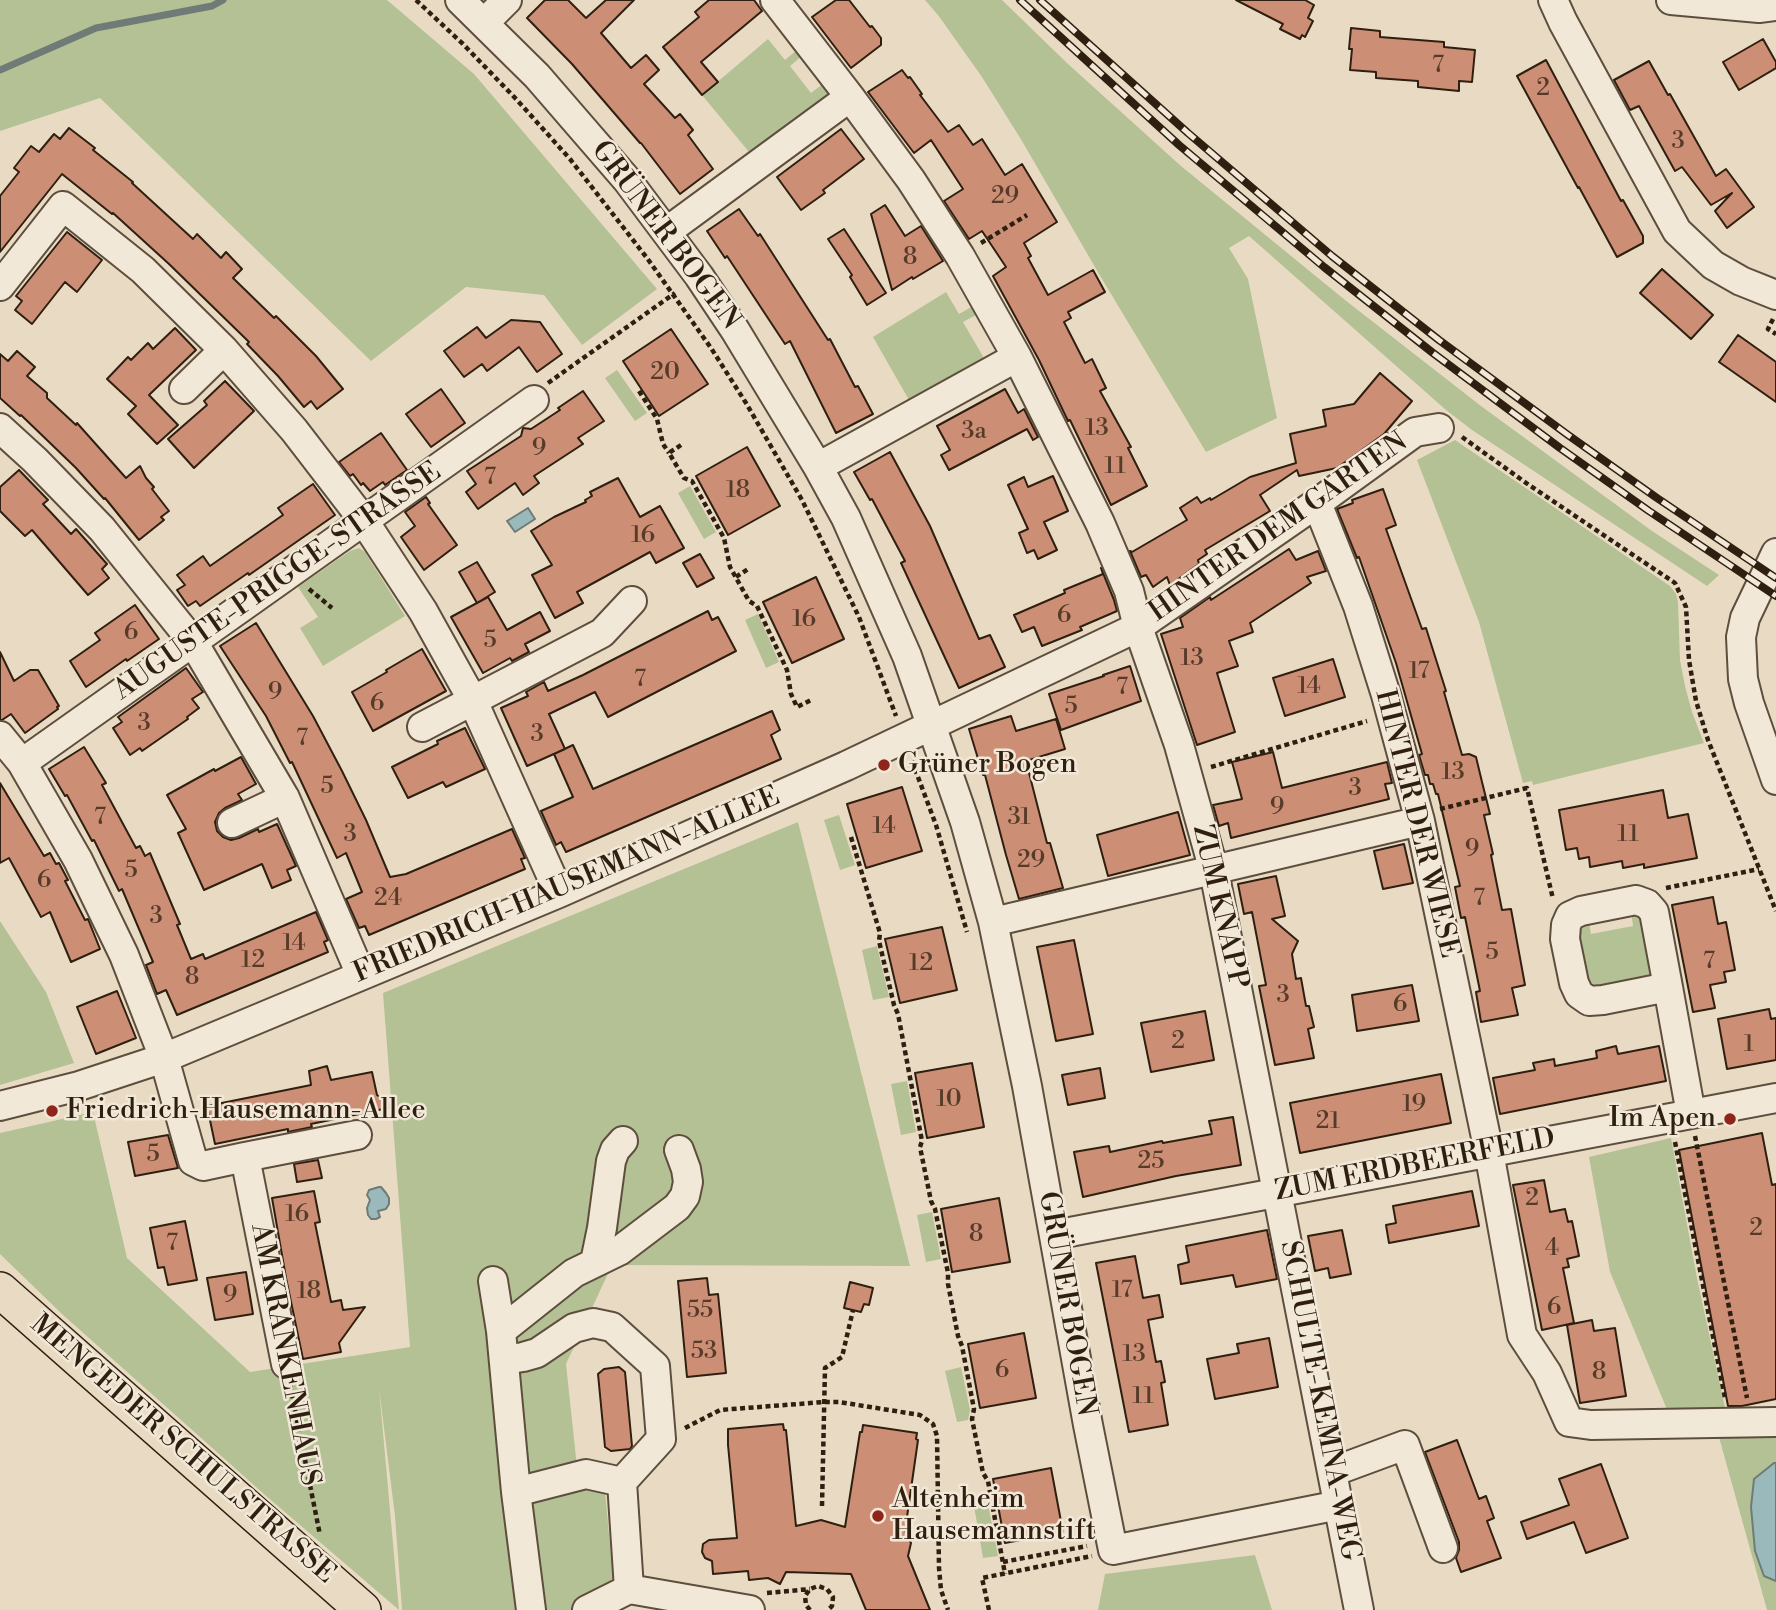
<!DOCTYPE html>
<meta charset="utf-8">
<style>
body{margin:0}
canvas{display:block;background:#e9dbc3}
</style>
<canvas width="1776" height="1610"></canvas>
<script>
const ctx = document.querySelector('canvas').getContext('2d');
ctx.lineJoin = 'round';
function fill(path, color) {
  ctx.fillStyle = color;
  ctx.fill(path, 'evenodd');
}
function toPath(rows) {
  const path = new Path2D();
  for (const r of rows) {
    path.moveTo(r[0], r[1]);
    for (let i = 2; i < r.length; i += 2) path.lineTo(r[i], r[i + 1]);
  }
  return path;
}
function stroke(path, color, width, dash) {
  ctx.strokeStyle = color;
  ctx.lineWidth = width;
  ctx.lineCap = dash ? 'butt' : 'round';
  ctx.setLineDash(dash || []);
  ctx.stroke(path);
}
function write(font, color, halo, rows, align = 'center') {
  ctx.font = font + ' "Libre Bodoni",serif';
  ctx.lineWidth = 5;
  ctx.setLineDash([]);
  ctx.textBaseline = 'middle';
  ctx.strokeStyle = halo;
  ctx.fillStyle = color;
  for (const [text, x, y, turn = 0] of rows) {
    ctx.save();
    ctx.translate(x, y);
    ctx.rotate((+turn || 0) * Math.PI / 180);
    ctx.textAlign = isNaN(turn) ? turn : align;
    if (halo) ctx.strokeText(text, 0, 0);
    ctx.fillText(text, 0, 0);
    ctx.restore();
  }
}
const green = toPath([
 [0,0,387,0,474,74,657,289,582,345,544,295,466,287,371,361,100,98,0,131],
 [925,0,1002,0,1068,64,1181,166,1345,300,1481,406,1652,531,1719,575,1707,586,1472,430,1446,410,1249,236,1229,248,1248,279,1277,418,1206,452,1099,274,1022,141,982,77,938,15],
 [768,39,785,60,798,49,802,56,790,66,811,93,824,83,828,94,826,103,815,112,811,106,764,141,768,148,754,158,702,95],
 [946,292,959,314,973,306,978,314,963,322,988,365,976,364,918,396,913,407,873,337],
 [617,370,647,413,635,421,605,378],
 [1455,440,1670,586,1676,594,1678,602,1680,660,1685,686,1692,712,1704,743,1533,785,1532,781,1523,783,1479,622,1417,460],
 [690,486,716,532,704,539,678,493],
 [359,548,365,552,405,616,323,666,300,628,318,617,298,587,350,551],
 [758,614,779,662,766,668,745,620],
 [839,815,855,865,840,870,824,820],
 [798,822,910,1266,612,1265,566,1364,577,1467,605,1491,616,1610,402,1610,395,1516,379,1388,399,1610,265,1495,62,1314,0,1254,0,1133,93,1112,127,1258,250,1372,410,1347,383,993],
 [1631,910,1645,921,1653,974,1648,981,1598,991,1584,981,1577,926,1588,918,1591,934,1633,926],
 [0,921,46,992,74,1063,0,1085],
 [877,946,889,997,873,1000,862,950],
 [907,1081,916,1132,901,1135,891,1084],
 [1671,1138,1697,1278,1727,1417,1668,1412,1610,1272,1589,1157],
 [932,1212,941,1259,926,1262,917,1215],
 [961,1367,970,1410,968,1420,957,1422,945,1371],
 [1776,1427,1776,1463,1754,1479,1751,1507,1755,1551,1764,1576,1776,1581,1776,1610,1767,1610,1717,1430],
 [988,1504,998,1556,983,1558,974,1506],
 [1255,1555,1272,1610,1098,1610,1105,1574]
]);
const water = toPath([
 [528,508,535,519,515,532,507,521,528,508],
 [379,1187,381,1187,386,1193,389,1198,389,1204,386,1209,378,1211,380,1217,376,1219,371,1219,368,1215,367,1208,370,1200,367,1195,369,1190,379,1187],
 [1774,1463,1776,1463,1776,1581,1764,1576,1755,1551,1751,1507,1754,1479,1774,1463]
]);
const stream = toPath([
 [0,70,96,28,212,6,223,0]
]);
const building = toPath([
 [545,0,568,0,586,18,606,0,634,0,601,33,631,68,646,55,659,70,644,84,675,118,680,114,693,130,688,135,713,169,680,194,641,143,640,143,572,64,527,18,545,0],
 [709,0,754,0,762,11,701,62,718,82,702,95,663,47,699,17,695,12,709,0],
 [836,0,849,0,870,27,872,26,881,38,881,45,851,68,812,17,836,0],
 [1236,0,1305,0,1314,5,1308,18,1313,21,1305,37,1302,35,1300,39,1280,29,1283,24,1236,0],
 [1351,28,1380,31,1380,37,1444,42,1444,47,1475,50,1472,82,1459,81,1459,91,1418,87,1418,81,1376,78,1376,72,1350,70,1352,49,1349,49,1351,28],
 [1763,39,1776,62,1776,68,1739,90,1723,62,1763,39],
 [1546,60,1621,201,1623,200,1643,236,1643,243,1617,257,1579,187,1578,188,1517,76,1546,60],
 [1649,61,1668,95,1670,94,1716,176,1726,169,1754,207,1727,228,1715,211,1732,193,1711,205,1682,167,1675,171,1639,106,1630,110,1614,80,1649,61],
 [902,70,908,78,910,77,922,94,920,95,948,132,959,125,973,145,982,139,1005,175,1022,164,1057,222,1024,243,1031,256,1028,258,1048,295,1093,270,1105,292,1068,312,1071,318,1064,322,1085,363,1092,359,1106,388,1100,391,1131,447,1128,448,1147,486,1111,505,1070,420,1068,421,1039,360,993,276,1006,267,982,231,969,239,944,201,963,189,931,140,914,153,868,92,902,70],
 [69,128,95,148,93,150,133,182,132,183,193,239,197,234,221,258,226,252,242,269,233,278,274,318,276,316,316,356,343,389,317,409,311,401,304,407,278,376,247,344,249,342,169,264,113,213,112,214,62,174,0,252,0,196,19,172,14,168,31,146,39,152,54,134,60,139,69,128],
 [841,129,864,159,823,190,825,193,801,210,777,177,841,129],
 [885,205,905,236,921,226,943,261,913,279,912,277,892,290,871,214,885,205],
 [739,209,758,236,760,234,828,340,830,339,855,387,858,386,873,414,836,433,790,341,785,344,727,256,725,258,707,231,739,209],
 [844,229,886,293,867,305,850,277,852,275,828,239,844,229],
 [67,232,102,260,77,292,65,282,32,324,15,310,22,301,16,296,67,232],
 [1662,269,1713,315,1691,339,1640,293,1662,269],
 [511,320,540,322,562,354,537,372,519,347,487,371,482,364,464,377,444,351,477,327,486,338,511,320],
 [175,328,196,350,149,395,178,425,157,444,128,414,136,406,107,379,128,357,131,360,148,343,153,349,175,328],
 [671,329,708,384,659,416,623,361,671,329],
 [1738,335,1776,362,1776,402,1719,362,1738,335],
 [17,351,35,367,27,376,47,393,47,398,76,425,77,423,126,478,140,466,146,478,154,487,152,489,169,511,161,517,164,520,139,540,105,498,104,499,76,468,21,415,20,416,0,398,0,354,8,361,17,351],
 [1380,373,1412,401,1384,434,1337,468,1299,476,1297,470,1260,495,1270,511,1205,550,1207,554,1198,560,1199,564,1170,585,1167,577,1153,587,1146,575,1141,577,1130,551,1132,552,1187,520,1180,508,1197,497,1201,503,1210,498,1211,500,1250,477,1296,463,1290,434,1326,426,1323,410,1354,404,1380,373],
 [225,381,254,411,194,468,168,439,207,405,204,401,225,381],
 [441,389,465,423,431,447,406,414,441,389],
 [1005,389,1018,413,1024,409,1038,437,1033,440,1027,429,949,470,941,455,950,450,937,426,1005,389],
 [583,391,604,421,578,438,583,444,534,476,539,483,523,495,515,483,478,509,466,492,476,484,467,471,521,436,523,428,531,429,560,410,558,408,583,391],
 [381,433,407,470,385,485,383,482,370,491,363,483,361,485,353,474,350,476,339,462,381,433],
 [747,447,780,506,728,535,696,476,747,447],
 [890,452,930,526,979,639,990,635,1005,667,959,688,901,563,905,561,872,499,870,500,854,472,890,452],
 [19,470,48,500,43,504,71,534,76,529,107,564,102,569,109,578,88,595,32,530,25,536,0,511,0,487,19,470],
 [1053,476,1068,511,1044,522,1057,550,1038,559,1034,550,1027,553,1019,533,1028,529,1008,485,1024,477,1028,487,1053,476],
 [618,478,640,517,660,506,684,548,656,563,650,552,577,592,583,603,555,618,532,575,552,565,531,531,554,517,586,502,585,500,592,496,590,492,618,478],
 [313,484,335,515,249,575,248,573,200,606,196,601,188,606,177,590,185,585,177,575,203,556,210,566,283,515,278,508,313,484],
 [1383,489,1396,525,1386,529,1422,629,1426,628,1446,691,1444,692,1462,755,1469,754,1476,757,1482,782,1490,814,1484,815,1493,854,1491,855,1502,910,1511,909,1525,985,1512,988,1518,1015,1481,1022,1476,992,1480,991,1465,917,1461,918,1455,887,1460,886,1438,794,1436,794,1433,784,1430,784,1428,775,1425,775,1419,755,1422,754,1396,663,1359,557,1357,558,1337,509,1353,503,1352,500,1383,489],
 [426,497,430,503,428,504,457,545,424,570,401,537,415,526,405,512,426,497],
 [1289,549,1296,560,1318,551,1326,571,1307,577,1311,583,1250,623,1253,632,1229,641,1238,666,1217,673,1235,732,1197,745,1161,634,1183,627,1180,618,1210,597,1211,600,1289,549],
 [700,554,714,578,697,587,683,563,700,554],
 [477,562,495,592,477,603,459,572,477,562],
 [1101,568,1114,600,1117,611,1080,627,1082,630,1042,646,1034,627,1022,632,1014,615,1065,593,1064,590,1103,574,1101,568],
 [816,577,844,639,792,663,763,602,816,577],
 [488,597,507,630,540,612,550,631,525,644,529,652,512,661,510,658,483,673,451,617,488,597],
 [135,605,159,639,127,661,126,659,86,687,70,661,100,640,95,633,135,605],
 [708,611,712,620,718,617,736,651,608,717,595,692,549,714,565,749,527,766,501,708,528,696,526,692,544,682,548,691,583,675,708,611],
 [256,623,313,716,342,771,366,820,390,877,406,874,512,829,525,858,521,859,525,869,369,935,365,926,359,928,346,899,362,892,346,853,337,858,292,762,290,763,266,716,220,646,256,623],
 [422,649,446,691,373,731,352,692,387,672,386,670,422,649],
 [0,652,14,681,30,670,38,670,59,706,57,707,58,709,25,733,11,714,2,720,0,720,0,652],
 [1333,659,1345,697,1285,716,1273,678,1333,659],
 [1130,666,1141,701,1061,730,1049,694,1104,676,1103,675,1130,666],
 [186,668,203,692,192,699,199,708,187,717,188,719,142,751,140,748,130,755,113,728,122,722,118,717,186,668],
 [772,711,780,730,771,735,781,759,566,852,561,842,556,845,541,811,573,797,554,754,573,745,593,789,772,711],
 [1011,716,1016,731,1056,719,1065,749,1026,761,1047,843,1050,843,1063,888,1019,899,1006,855,985,775,983,775,969,729,1011,716],
 [465,728,485,769,446,787,443,782,408,798,392,767,438,744,437,741,465,728],
 [84,747,106,783,102,785,136,848,140,846,145,856,150,853,180,924,177,925,191,959,203,954,205,959,316,912,328,940,324,942,328,952,177,1015,166,990,157,994,146,965,153,962,122,889,119,891,94,840,92,841,67,795,65,796,49,769,84,747],
 [1273,752,1282,788,1387,762,1392,783,1385,784,1389,799,1231,838,1228,823,1219,826,1213,805,1242,799,1232,762,1273,752],
 [241,757,256,784,238,794,242,800,225,808,219,813,215,822,217,831,223,837,231,840,239,838,258,829,259,832,277,824,296,866,287,870,291,880,272,888,262,864,204,890,178,833,186,829,167,795,214,769,215,771,241,757],
 [0,783,44,856,50,853,56,864,59,863,68,880,65,881,85,920,88,919,100,949,71,962,50,912,41,917,9,858,0,863,0,783],
 [902,787,922,851,866,868,847,804,902,787],
 [1663,790,1668,818,1688,814,1697,858,1644,868,1644,864,1623,868,1622,861,1590,867,1589,857,1579,859,1577,848,1566,850,1559,810,1663,790],
 [1178,812,1190,855,1108,876,1097,835,1178,812],
 [1404,844,1413,883,1383,889,1374,851,1404,844],
 [1276,876,1285,916,1272,919,1298,941,1292,954,1296,979,1301,978,1306,1006,1309,1006,1314,1027,1308,1029,1314,1058,1275,1065,1259,986,1266,985,1252,912,1244,914,1238,884,1276,876],
 [1713,897,1718,924,1726,922,1735,970,1724,972,1726,982,1710,985,1715,1008,1693,1012,1672,905,1713,897],
 [942,927,957,990,900,1003,885,939,942,927],
 [1074,940,1093,1034,1056,1041,1037,947,1074,940],
 [1412,985,1419,1021,1357,1031,1352,995,1412,985],
 [117,991,136,1038,96,1054,77,1007,117,991],
 [1769,1009,1771,1019,1776,1018,1776,1060,1727,1069,1718,1019,1769,1009],
 [1205,1011,1214,1060,1151,1072,1141,1023,1205,1011],
 [1616,1046,1618,1054,1659,1046,1666,1081,1500,1114,1493,1078,1535,1070,1533,1063,1554,1059,1555,1066,1597,1058,1596,1051,1616,1046],
 [972,1063,984,1127,927,1138,915,1073,972,1063],
 [327,1066,331,1080,372,1072,377,1095,393,1107,311,1124,312,1127,288,1132,288,1129,215,1144,207,1106,311,1085,309,1071,327,1066],
 [1100,1068,1105,1098,1068,1105,1062,1075,1100,1068],
 [1441,1074,1451,1123,1300,1153,1290,1103,1441,1074],
 [1233,1117,1241,1165,1176,1176,1083,1197,1074,1152,1109,1146,1110,1152,1162,1141,1163,1143,1212,1134,1209,1121,1233,1117],
 [1762,1133,1772,1185,1776,1184,1776,1399,1742,1406,1728,1406,1679,1150,1762,1133],
 [168,1135,178,1168,135,1176,128,1142,168,1135],
 [318,1160,322,1178,297,1182,294,1164,318,1160],
 [1544,1180,1550,1212,1565,1209,1568,1222,1572,1221,1579,1256,1567,1259,1569,1267,1563,1268,1574,1323,1542,1330,1513,1185,1544,1180],
 [314,1191,320,1222,315,1223,331,1302,341,1300,343,1310,365,1307,339,1343,341,1352,303,1359,286,1278,272,1198,314,1191],
 [1472,1191,1479,1226,1389,1243,1386,1225,1396,1223,1393,1206,1472,1191],
 [999,1198,1010,1262,952,1272,941,1209,999,1198],
 [185,1221,197,1280,168,1285,164,1267,158,1268,150,1228,185,1221],
 [1267,1230,1277,1279,1236,1287,1233,1275,1181,1284,1178,1265,1189,1262,1186,1246,1267,1230],
 [1342,1230,1351,1274,1330,1278,1328,1268,1315,1271,1308,1236,1342,1230],
 [1135,1256,1143,1298,1159,1295,1163,1317,1148,1320,1156,1362,1161,1361,1165,1382,1161,1383,1168,1425,1129,1432,1096,1263,1135,1256],
 [246,1272,253,1314,215,1320,207,1278,246,1272],
 [707,1278,709,1295,718,1294,726,1373,687,1377,678,1281,707,1278],
 [850,1282,873,1288,869,1305,864,1304,861,1312,844,1308,850,1282],
 [1592,1320,1594,1331,1615,1328,1626,1396,1580,1403,1567,1325,1592,1320],
 [1024,1333,1036,1398,980,1408,968,1344,1024,1333],
 [1269,1338,1278,1387,1215,1399,1207,1359,1239,1353,1237,1344,1269,1338],
 [619,1367,625,1372,632,1446,630,1449,611,1451,605,1447,598,1374,604,1369,619,1367],
 [783,1424,784,1430,786,1430,796,1526,821,1520,845,1527,860,1432,862,1432,863,1425,917,1433,916,1439,918,1440,905,1531,911,1543,908,1556,930,1610,866,1610,851,1574,786,1572,780,1584,768,1578,749,1580,748,1571,713,1574,712,1561,705,1558,702,1552,703,1544,709,1540,737,1538,728,1445,728,1429,783,1424],
 [1457,1440,1479,1499,1486,1496,1494,1518,1487,1521,1501,1558,1461,1572,1456,1558,1459,1550,1459,1542,1425,1452,1457,1440],
 [1601,1464,1628,1538,1586,1553,1574,1522,1527,1539,1521,1522,1569,1505,1559,1479,1601,1464],
 [1051,1468,1063,1532,1005,1543,993,1479,1051,1468]
]);
const path = toPath([
 [416,0,463,44,517,100,570,159,647,258,711,348,746,403,802,500,859,617,896,716],
 [981,243,1027,215],
 [1773,319,1768,329,1776,334],
 [548,383,675,293],
 [639,391,657,419,663,444,669,453],
 [1462,437,1529,485,1675,583,1686,607,1689,660,1696,701,1708,740,1776,911],
 [681,445,669,453,684,478,692,481,724,538,730,567,749,601,757,606,787,670,791,694,797,707,813,699],
 [736,577,748,569],
 [309,589,332,608],
 [912,761,936,825,967,932],
 [1211,767,1367,721],
 [1440,809,1527,788,1553,899],
 [851,837,880,933,879,941,894,1005,898,1014,922,1141,920,1147,931,1201,935,1209,948,1273,948,1284,958,1336,962,1346,974,1409,972,1419,983,1473,988,1481,1005,1574],
 [1666,888,1759,869],
 [1695,1136,1747,1398],
 [1675,1142,1725,1398],
 [290,1385,320,1535],
 [685,1428,720,1410,824,1402,839,1402,920,1415,933,1424,937,1436,939,1568,941,1590,948,1610],
 [822,1506,825,1368,842,1357,853,1310],
 [1003,1562,1087,1546],
 [767,1593,810,1589],
 [810,1610,806,1605,805,1596,810,1589,818,1586,827,1589,833,1597,832,1606,828,1610],
 [989,1610,982,1578,1092,1556]
]);
const minor = toPath([
 [460,0,537,76,627,180,699,276,735,330,818,467,846,518,907,656,965,822,993,922,1027,1086,1088,1425,1113,1550,1339,1505],
 [775,0,850,97,911,180,960,256,1017,357,1100,523,1129,591,1138,627,1179,745,1214,871,1359,1610],
 [1553,0,1563,22,1677,231,1713,265,1741,281,1776,295],
 [1671,0,1759,8,1776,6],
 [484,23,507,0],
 [666,232,850,97],
 [0,286,63,206,143,270,224,350,294,430,364,521,423,611,473,701,559,893],
 [184,389,224,350],
 [0,428,35,460,102,529,193,642,285,798,361,975],
 [818,467,1017,357],
 [1317,503,1358,606,1386,695,1420,821,1489,1152,1522,1335,1547,1373,1569,1422,1591,1425,1776,1422],
 [1776,553,1745,618,1741,637,1743,679,1749,703,1776,780],
 [422,727,602,633,632,601],
 [0,736,22,763,78,860,124,955,164,1058,193,1161,203,1166,245,1157,286,1364],
 [22,763,534,400],
 [232,823,285,798],
 [1636,900,1647,904,1654,912,1668,987,1603,1000,1589,1001,1579,994,1574,983,1565,939,1566,925,1570,916,1581,911,1636,900],
 [993,922,1420,821],
 [1668,987,1691,1114],
 [0,1106,79,1086,164,1058,559,893,846,766,1138,627,1317,503,1415,432,1439,428],
 [245,1157,357,1135],
 [1054,1235,1776,1098],
 [595,1262,602,1228,611,1161,615,1150,623,1141],
 [493,1281,501,1331,516,1492],
 [501,1331,574,1273,619,1251,677,1207,685,1196,688,1182,686,1169,679,1150],
 [504,1360,523,1357,537,1353,574,1328,593,1323,612,1327,655,1366,661,1439,622,1482],
 [1332,1472,1405,1445,1443,1548],
 [531,1610,516,1492,586,1474,622,1482,629,1589],
 [587,1610,629,1589,750,1610]
]);
const major = toPath([
 [0,1290,363,1610]
]);
const rail = toPath([
 [1020,0,1179,145,1324,267,1433,353,1560,448,1649,511,1776,596],
 [1040,0,1188,133,1332,256,1439,340,1568,435,1657,498,1776,578]
]);
const markers = [
 [884,765,7,"#8f2418"],
 [52,1111,7,"#8f2418"],
 [1730,1119,7,"#8f2418"],
 [878,1516,7,"#8f2418"]
];
const numberNames = [
 ["7",1438,66],
 ["2",1543,89],
 ["3",1678,142],
 ["29",1005,197],
 ["8",910,258],
 ["20",665,373],
 ["13",1097,429],
 ["3a",974,432],
 ["9",539,449],
 ["11",1115,467],
 ["7",490,478],
 ["18",738,491],
 ["16",643,536],
 ["6",1064,616],
 ["16",804,620],
 ["6",131,633],
 ["5",490,641],
 ["13",1192,659],
 ["17",1419,672],
 ["7",640,680],
 ["14",1309,687],
 ["7",1122,688],
 ["9",275,693],
 ["6",377,704],
 ["5",1071,707],
 ["3",144,724],
 ["3",537,735],
 ["7",302,739],
 ["13",1453,773],
 ["5",327,787],
 ["3",1355,789],
 ["9",1277,808],
 ["7",100,818],
 ["31",1019,818],
 ["14",884,827],
 ["3",350,835],
 ["11",1628,835],
 ["9",1472,850],
 ["29",1031,861],
 ["5",131,871],
 ["6",44,881],
 ["24",388,899],
 ["7",1479,899],
 ["3",156,917],
 ["14",294,944],
 ["5",1492,953],
 ["12",253,961],
 ["7",1709,962],
 ["12",921,964],
 ["8",192,978],
 ["3",1283,996],
 ["6",1400,1005],
 ["2",1178,1042],
 ["1",1749,1045],
 ["10",949,1100],
 ["19",1414,1105],
 ["21",1328,1122],
 ["5",153,1155],
 ["25",1151,1162],
 ["2",1532,1199],
 ["16",297,1215],
 ["2",1756,1229],
 ["8",976,1235],
 ["7",172,1244],
 ["4",1552,1249],
 ["17",1122,1291],
 ["18",309,1292],
 ["9",230,1296],
 ["6",1554,1308],
 ["55",700,1311],
 ["53",704,1352],
 ["13",1134,1355],
 ["6",1002,1371],
 ["8",1599,1373],
 ["11",1143,1397]
];
const streetNames = [
 ["GRÜNER BOGEN",665,236,53],
 ["HINTER DEM GARTEN",1279,528,-35],
 ["AUGUSTE-PRIGGE-STRASSE",278,582,-35],
 ["HINTER DER WIESE",1416,824,76],
 ["FRIEDRICH-HAUSEMANN-ALLEE",567,886,-23],
 ["ZUM KNAPP",1219,907,77],
 ["ZUM ERDBEERFELD",1415,1166,-11],
 ["GRÜNER BOGEN",1066,1304,80],
 ["AM KRANKENHAUS",284,1355,79],
 ["SCHULTE-KEMNA-WEG",1319,1401,79],
 ["MENGEDER SCHULSTRASSE",182,1450,41]
];
const poiNames = [
 ["Grüner Bogen",898,765],
 ["Friedrich-Hausemann-Allee",66,1111],
 ["Im Apen",1716,1119,"right"],
 ["Altenheim",892,1500],
 ["Hausemannstift",892,1532]
];
fill(green, '#b4c195');
fill(water, '#9ab9bb');
stroke(water, '#6f7b77', 2);
stroke(stream, '#6f7b77', 7);
fill(building, '#cc8e75');
stroke(building, '#2f1f10', 2);
stroke(minor, '#5e4e3d', 32);
stroke(major, '#2f1f10', 38);
stroke(path, '#2f1f10', 4.5, [5, 3.5]);
stroke(minor, '#f1e8d8', 28);
stroke(major, '#e9dbc3', 35);
stroke(rail, '#2f1f10', 8);
stroke(rail, '#f1e8d8', 5, [16]);
for (const [x, y, r, color] of markers) {
  const dot = new Path2D();
  dot.arc(x, y, r, 0, 2 * Math.PI);
  ctx.fillStyle = color;
  ctx.fill(dot);
  stroke(dot, '#f1e8d8', 2.5);
}
write('24px', '#563b29', null, numberNames);
write('28px', '#2f1f10', '#f1e8d8', streetNames);
write('28px', '#2f1f10', '#f1e8d8', poiNames, 'left');
</script>
